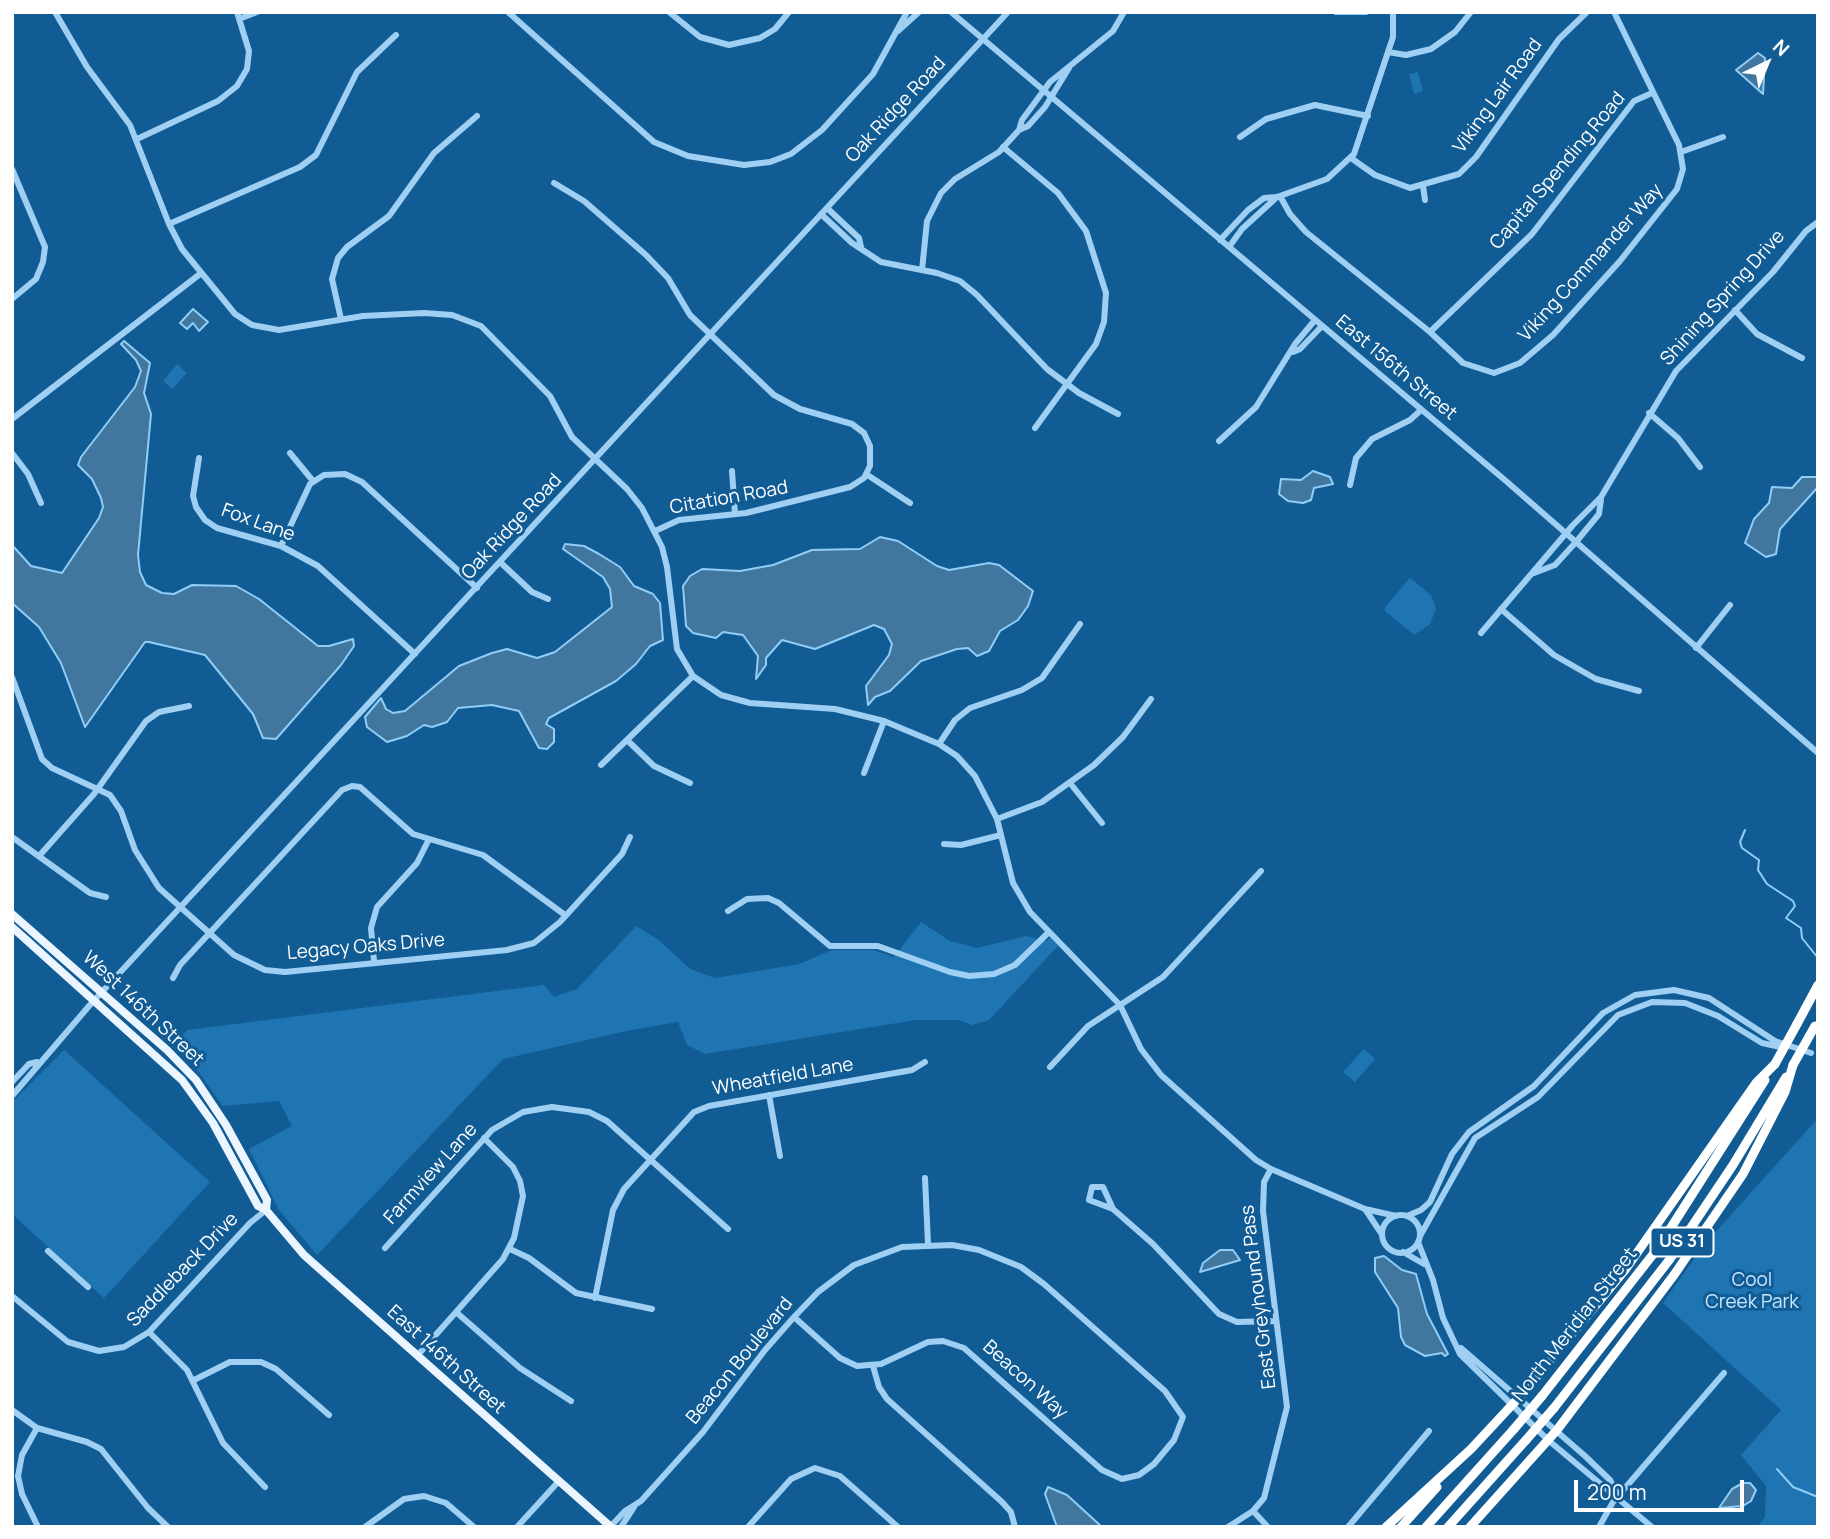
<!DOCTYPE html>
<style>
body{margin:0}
#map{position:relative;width:1830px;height:1539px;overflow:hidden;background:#115c94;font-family:Manrope,sans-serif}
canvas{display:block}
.frame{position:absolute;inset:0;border:14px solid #fff;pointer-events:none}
.north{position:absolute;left:1732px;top:28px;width:70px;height:70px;-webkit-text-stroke:5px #115c94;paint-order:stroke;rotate:43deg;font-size:19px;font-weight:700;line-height:28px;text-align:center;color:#fff}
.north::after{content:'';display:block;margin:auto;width:24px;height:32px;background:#fff;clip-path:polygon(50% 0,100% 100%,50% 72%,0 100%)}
.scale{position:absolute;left:1574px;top:1480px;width:170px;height:32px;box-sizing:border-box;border:4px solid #fff;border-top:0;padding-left:9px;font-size:21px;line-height:24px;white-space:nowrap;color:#fff;-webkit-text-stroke:5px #115c94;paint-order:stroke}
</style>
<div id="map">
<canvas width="1830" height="1539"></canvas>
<div class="frame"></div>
<div class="north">N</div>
<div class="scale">200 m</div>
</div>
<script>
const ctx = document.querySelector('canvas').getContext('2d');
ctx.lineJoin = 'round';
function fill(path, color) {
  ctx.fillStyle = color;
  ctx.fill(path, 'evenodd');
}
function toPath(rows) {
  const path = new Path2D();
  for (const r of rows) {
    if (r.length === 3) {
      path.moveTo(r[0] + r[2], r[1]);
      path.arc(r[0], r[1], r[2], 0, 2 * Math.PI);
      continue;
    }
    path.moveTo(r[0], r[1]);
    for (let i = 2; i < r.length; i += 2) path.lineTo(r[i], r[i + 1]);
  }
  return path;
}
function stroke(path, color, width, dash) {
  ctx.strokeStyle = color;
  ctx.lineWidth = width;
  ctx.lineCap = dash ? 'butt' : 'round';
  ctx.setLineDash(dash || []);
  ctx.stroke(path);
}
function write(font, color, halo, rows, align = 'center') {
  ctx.font = font + ' Manrope,sans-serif';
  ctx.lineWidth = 6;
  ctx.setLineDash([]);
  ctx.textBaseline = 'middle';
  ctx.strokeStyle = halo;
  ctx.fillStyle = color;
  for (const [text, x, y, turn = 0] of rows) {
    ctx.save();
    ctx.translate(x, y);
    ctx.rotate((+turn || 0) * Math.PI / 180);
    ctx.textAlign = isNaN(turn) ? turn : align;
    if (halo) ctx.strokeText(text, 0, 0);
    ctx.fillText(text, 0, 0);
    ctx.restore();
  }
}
const green = toPath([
 [1418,72,1423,91,1414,94,1409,74],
 [177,364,187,373,172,389,163,381],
 [1410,578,1431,595,1436,609,1430,624,1414,635,1385,611,1385,607],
 [921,922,950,941,977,948,1026,936,1046,941,1051,937,1058,946,989,1020,972,1025,958,1020,916,1020,705,1054,687,1045,678,1022,631,1030,503,1059,317,1255,279,1210,249,1149,292,1126,279,1101,223,1106,177,1042,187,1030,544,985,554,997,577,989,636,926,659,940,690,969,715,978,799,964,832,950,873,950,894,957],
 [1364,1049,1375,1059,1355,1082,1343,1072],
 [64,1050,210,1182,104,1298,12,1214,12,1102],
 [1818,1118,1818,1527,1757,1527,1765,1517,1766,1486,1741,1455,1781,1410,1663,1303,1704,1245]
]);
const water = toPath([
 [1758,53,1765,58,1763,94,1736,70,1758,53],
 [193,309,208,322,199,331,193,323,187,329,180,323,193,309],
 [124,341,150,363,144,393,151,414,138,555,140,572,146,585,162,593,174,594,192,585,236,586,259,599,318,646,329,646,353,639,354,646,341,665,276,739,263,738,253,714,205,655,149,642,145,642,85,727,61,663,39,627,12,603,12,545,31,566,62,573,99,518,103,507,101,498,92,479,78,465,81,457,135,387,141,371,136,360,121,344,124,341],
 [1313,471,1330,477,1333,484,1314,488,1311,500,1303,503,1288,501,1279,494,1281,479,1301,480,1313,471],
 [1802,477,1818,477,1818,487,1780,529,1776,554,1766,557,1745,543,1754,519,1769,503,1772,487,1792,488,1802,477],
 [880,537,898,541,937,566,949,570,989,563,999,565,1033,591,1028,606,1018,620,1000,631,989,651,977,656,968,648,957,649,921,661,890,691,875,697,868,705,866,686,889,655,892,644,884,629,874,625,815,649,782,640,766,658,766,665,756,679,758,656,743,635,723,632,716,638,693,633,686,626,683,586,690,576,702,569,740,571,773,565,812,550,860,549,880,537],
 [565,544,584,546,599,554,620,567,634,586,653,594,660,603,663,640,650,646,636,664,616,681,549,718,546,724,554,729,554,742,547,749,539,748,519,711,492,705,458,708,447,722,432,727,424,725,407,736,387,742,367,727,365,717,381,698,386,709,393,713,405,711,459,666,492,653,507,649,537,658,555,652,612,607,610,589,603,577,563,549,565,544],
 [1220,1250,1233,1250,1240,1260,1200,1272,1203,1263,1220,1250],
 [1384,1256,1402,1270,1416,1274,1427,1314,1448,1354,1445,1356,1442,1353,1425,1356,1405,1345,1401,1337,1398,1308,1375,1272,1375,1258,1384,1256],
 [1743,1483,1750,1483,1756,1490,1751,1501,1743,1506,1719,1508,1732,1489,1743,1483],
 [1048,1487,1067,1495,1102,1527,1057,1527,1045,1494,1048,1487]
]);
const stream = toPath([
 [1745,830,1740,842,1742,848,1759,860,1758,870,1767,884,1793,901,1795,906,1786,918,1801,928,1802,938,1818,958],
 [1777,1469,1793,1487,1818,1497]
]);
const minor = toPath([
 [55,12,87,67,130,125,169,224,182,249,235,314,252,325,279,330,363,316,424,313,452,315,481,326,550,396,572,437,627,489,642,508,662,547,667,567,677,649,693,676,721,695,750,703,835,709,884,721,939,744,957,756,975,776,997,819,1013,883,1030,912,1120,1005,1141,1049,1161,1075,1256,1160,1271,1169,1264,1182,1263,1211,1287,1407,1264,1498,1253,1511,1228,1527],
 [508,12,654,142,688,156,744,165,770,162,791,154,822,130,873,74,907,12],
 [669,12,700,37,729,45,760,38,775,29,789,12],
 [951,12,1506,481,1818,753],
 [1336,12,1366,12],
 [239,19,257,12],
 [898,31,919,12],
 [1388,52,1406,55,1431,49,1455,32,1471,12],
 [1019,130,1028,126,1045,107,1069,68],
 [1240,137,1266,119,1315,105,1368,116],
 [137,139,218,101,237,86,247,69,249,51,237,12],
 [1003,147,1058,193,1086,231,1106,293,1104,322,1096,344,1035,428],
 [1681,152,1723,137],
 [1351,158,1375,175,1410,188,1459,174,1476,157,1559,39,1587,12],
 [12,169,45,247,43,262,36,279,12,299],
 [554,183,584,201,646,255,668,278,690,315,774,395,800,409,852,424,864,433,870,446,870,466,864,478,850,487,746,513,679,520,655,531],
 [1423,186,1425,200],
 [1280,196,1290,214,1306,232,1430,332,1463,363,1494,373,1520,363,1553,335,1620,261,1677,189,1683,169,1679,145,1614,12],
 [827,208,859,238,861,247],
 [821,214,852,243,881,262,937,273,960,281,977,295,1047,369,1079,393,1118,414],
 [169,224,300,167,316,155,357,72,396,35],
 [1220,240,1248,210,1264,198,1277,197,1327,179,1354,154,1393,37,1393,12],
 [1229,247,1242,229,1277,197],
 [922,270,927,221,941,193,955,179,999,152,1019,130,1022,120,1050,82,1113,31,1124,12],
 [1735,310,1757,334,1802,358],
 [341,319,332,279,338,258,347,247,389,216,434,153,477,116],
 [1430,332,1532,234,1634,101,1652,93],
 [1293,352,1300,349,1322,326],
 [1649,413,1678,438,1700,467],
 [12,419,200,274],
 [1219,441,1256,407,1295,344,1315,320],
 [12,453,28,474,41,503],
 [290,453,313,481],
 [199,458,193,496,196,507,205,520,217,528,281,546,318,566,415,654],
 [732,471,735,514],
 [866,474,910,503],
 [1350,485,1356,458,1372,439,1410,420,1421,410],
 [281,546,310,484,324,475,345,474,362,482,477,588],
 [500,562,532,592,548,599],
 [1534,573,1555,565,1576,542,1599,514,1601,499],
 [1501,609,1554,655,1596,679,1639,691],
 [1481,633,1573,525,1601,497,1676,371,1773,272,1806,231,1818,222],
 [1696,648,1730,605],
 [12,677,42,759,52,768,110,795,121,811,135,850,159,888,234,955,265,970,285,972,507,950,534,943,560,922,622,854,630,837],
 [627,740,654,766,690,783],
 [939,744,955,720,970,708,1022,690,1042,678,1080,624],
 [601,765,693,676],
 [864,773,884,721],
 [1070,783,1102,823],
 [997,819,1042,802,1094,765,1123,737,1151,699],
 [12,837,90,893,106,897],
 [944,844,961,845,1001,835],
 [40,855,94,794,146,721,159,712,189,706],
 [728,911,747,899,768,898,779,903,830,946,878,946,950,972,969,976,994,974,1015,965,1049,932],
 [374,961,371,928,377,907,417,863,428,841],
 [173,978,180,965,342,790,352,786,360,787,413,834,483,855,565,915],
 [1050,1067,1088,1026,1163,977,1261,871],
 [12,1082,29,1064,37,1062],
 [769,1095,780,1156],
 [12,1096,89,1006,1008,12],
 [1271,1169,1365,1209,1396,1216],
 [925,1178,928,1244],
 [1113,1209,1103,1187,1092,1187,1089,1200,1113,1209,1153,1244,1219,1314,1237,1322,1276,1321],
 [1365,1209,1381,1233],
 [1401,1234,19],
 [1407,1216,1421,1210,1430,1202,1452,1154,1469,1132,1534,1086,1603,1013,1635,995,1674,990,1709,998,1775,1041,1811,1053],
 [1420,1236,1475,1138,1538,1097,1618,1015,1652,1002,1685,1003,1718,1016,1762,1043,1785,1048],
 [1418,1242,1433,1280,1443,1318,1460,1354,1548,1440,1652,1527],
 [385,1248,492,1130,523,1112,552,1107,589,1112,607,1121,728,1229],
 [510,1249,529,1258,576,1293,652,1309],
 [48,1251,88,1287],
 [1403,1252,1424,1264],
 [12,1296,68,1342,99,1351,124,1347,149,1332,250,1223,266,1210],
 [595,1298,613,1210,624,1189,694,1112,709,1106,912,1070,925,1062],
 [456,1312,520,1368,571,1401],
 [149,1332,187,1370,223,1443,265,1487],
 [1461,1348,1585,1456,1610,1480,1618,1495],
 [417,1356,503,1259,514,1238,523,1196,520,1181,513,1167,484,1138],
 [873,1366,879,1387,887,1399,1002,1502,1011,1512,1015,1527],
 [194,1380,230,1362,261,1362,276,1369,329,1415],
 [12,1410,37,1428,87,1442,101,1449,148,1508,168,1527],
 [37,1428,22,1455,18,1476,22,1494,38,1527],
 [1253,1511,1268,1527],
 [611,1526,625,1511,641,1501,703,1432,765,1350,794,1317,818,1292,854,1265,902,1247,952,1245,979,1250,1021,1267,1044,1284,1165,1391,1183,1417,1174,1440,1154,1464,1139,1475,1122,1479,1102,1470,964,1348,943,1341,928,1342,881,1364,857,1366,840,1358,794,1317],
 [365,1527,404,1499,424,1496,446,1503,474,1527],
 [517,1527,559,1481],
 [621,1527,634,1507],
 [748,1527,791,1479,815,1468,840,1476,898,1527],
 [1348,1527,1429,1431],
 [1599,1527,1613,1502,1724,1373]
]);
const major = toPath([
 [12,914,167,1050,196,1080,226,1125,267,1200,266,1210],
 [12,927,182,1080,213,1123,258,1206,266,1210,304,1255,611,1527]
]);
const highway = toPath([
 [1797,1024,1818,985],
 [1542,1396,1658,1248,1765,1080],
 [1554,1408,1670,1259,1733,1165,1786,1077],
 [1386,1527,1471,1449,1524,1392,1625,1270,1756,1083,1775,1064],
 [1401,1527,1437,1487],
 [1426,1527,1514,1429],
 [1448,1527,1526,1440],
 [1470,1527,1557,1430,1674,1275,1743,1174,1785,1092,1793,1065]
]);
const highwayBridge = toPath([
 [1775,1064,1797,1024],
 [1793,1065,1815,1026],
 [1514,1429,1542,1396],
 [1526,1440,1554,1408]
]);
const shields = [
 [1682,1242,63]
];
const shieldNames = [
 ["US 31",1682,1242]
];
const streetNames = [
 ["Viking Lair Road",1498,96,-54],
 ["Oak Ridge Road",896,110,-47],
 ["Capital Spending Road",1558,171,-50],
 ["Viking Commander Way",1591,263,-48],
 ["Shining Spring Drive",1723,298,-48],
 ["East 156th Street",1396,368,40],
 ["Citation Road",729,498,-10],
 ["Fox Lane",258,523,20],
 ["Oak Ridge Road",512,527,-47],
 ["Legacy Oaks Drive",366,947,-5],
 ["West 146th Street",143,1009,43],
 ["Wheatfield Lane",783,1077,-10],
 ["Farmview Lane",431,1174,-48],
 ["Saddleback Drive",183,1270,-46],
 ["East Greyhound Pass",1259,1297,-97],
 ["North Meridian Street",1575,1325,-52],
 ["East 146th Street",446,1360,42],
 ["Beacon Boulevard",740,1361,-51],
 ["Beacon Way",1025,1380,42]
];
const parkNames = [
 ["Cool",1752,1281],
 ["Creek Park",1752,1303]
];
fill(green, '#1f75b2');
fill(water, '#41769f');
stroke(water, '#90cef7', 2);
stroke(stream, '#90cef7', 2);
stroke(minor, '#9fd0f3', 6);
stroke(major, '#ebf5ff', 8);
stroke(highway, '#fff', 9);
stroke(highwayBridge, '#fff', 9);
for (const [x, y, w] of shields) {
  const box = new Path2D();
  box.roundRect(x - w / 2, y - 14.5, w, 29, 5);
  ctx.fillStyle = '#115c94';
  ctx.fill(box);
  stroke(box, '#fff', 2);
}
write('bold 18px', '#fff', null, shieldNames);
write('19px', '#fff', '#115c94', streetNames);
write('19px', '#c7e7fe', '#115c94', parkNames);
</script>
